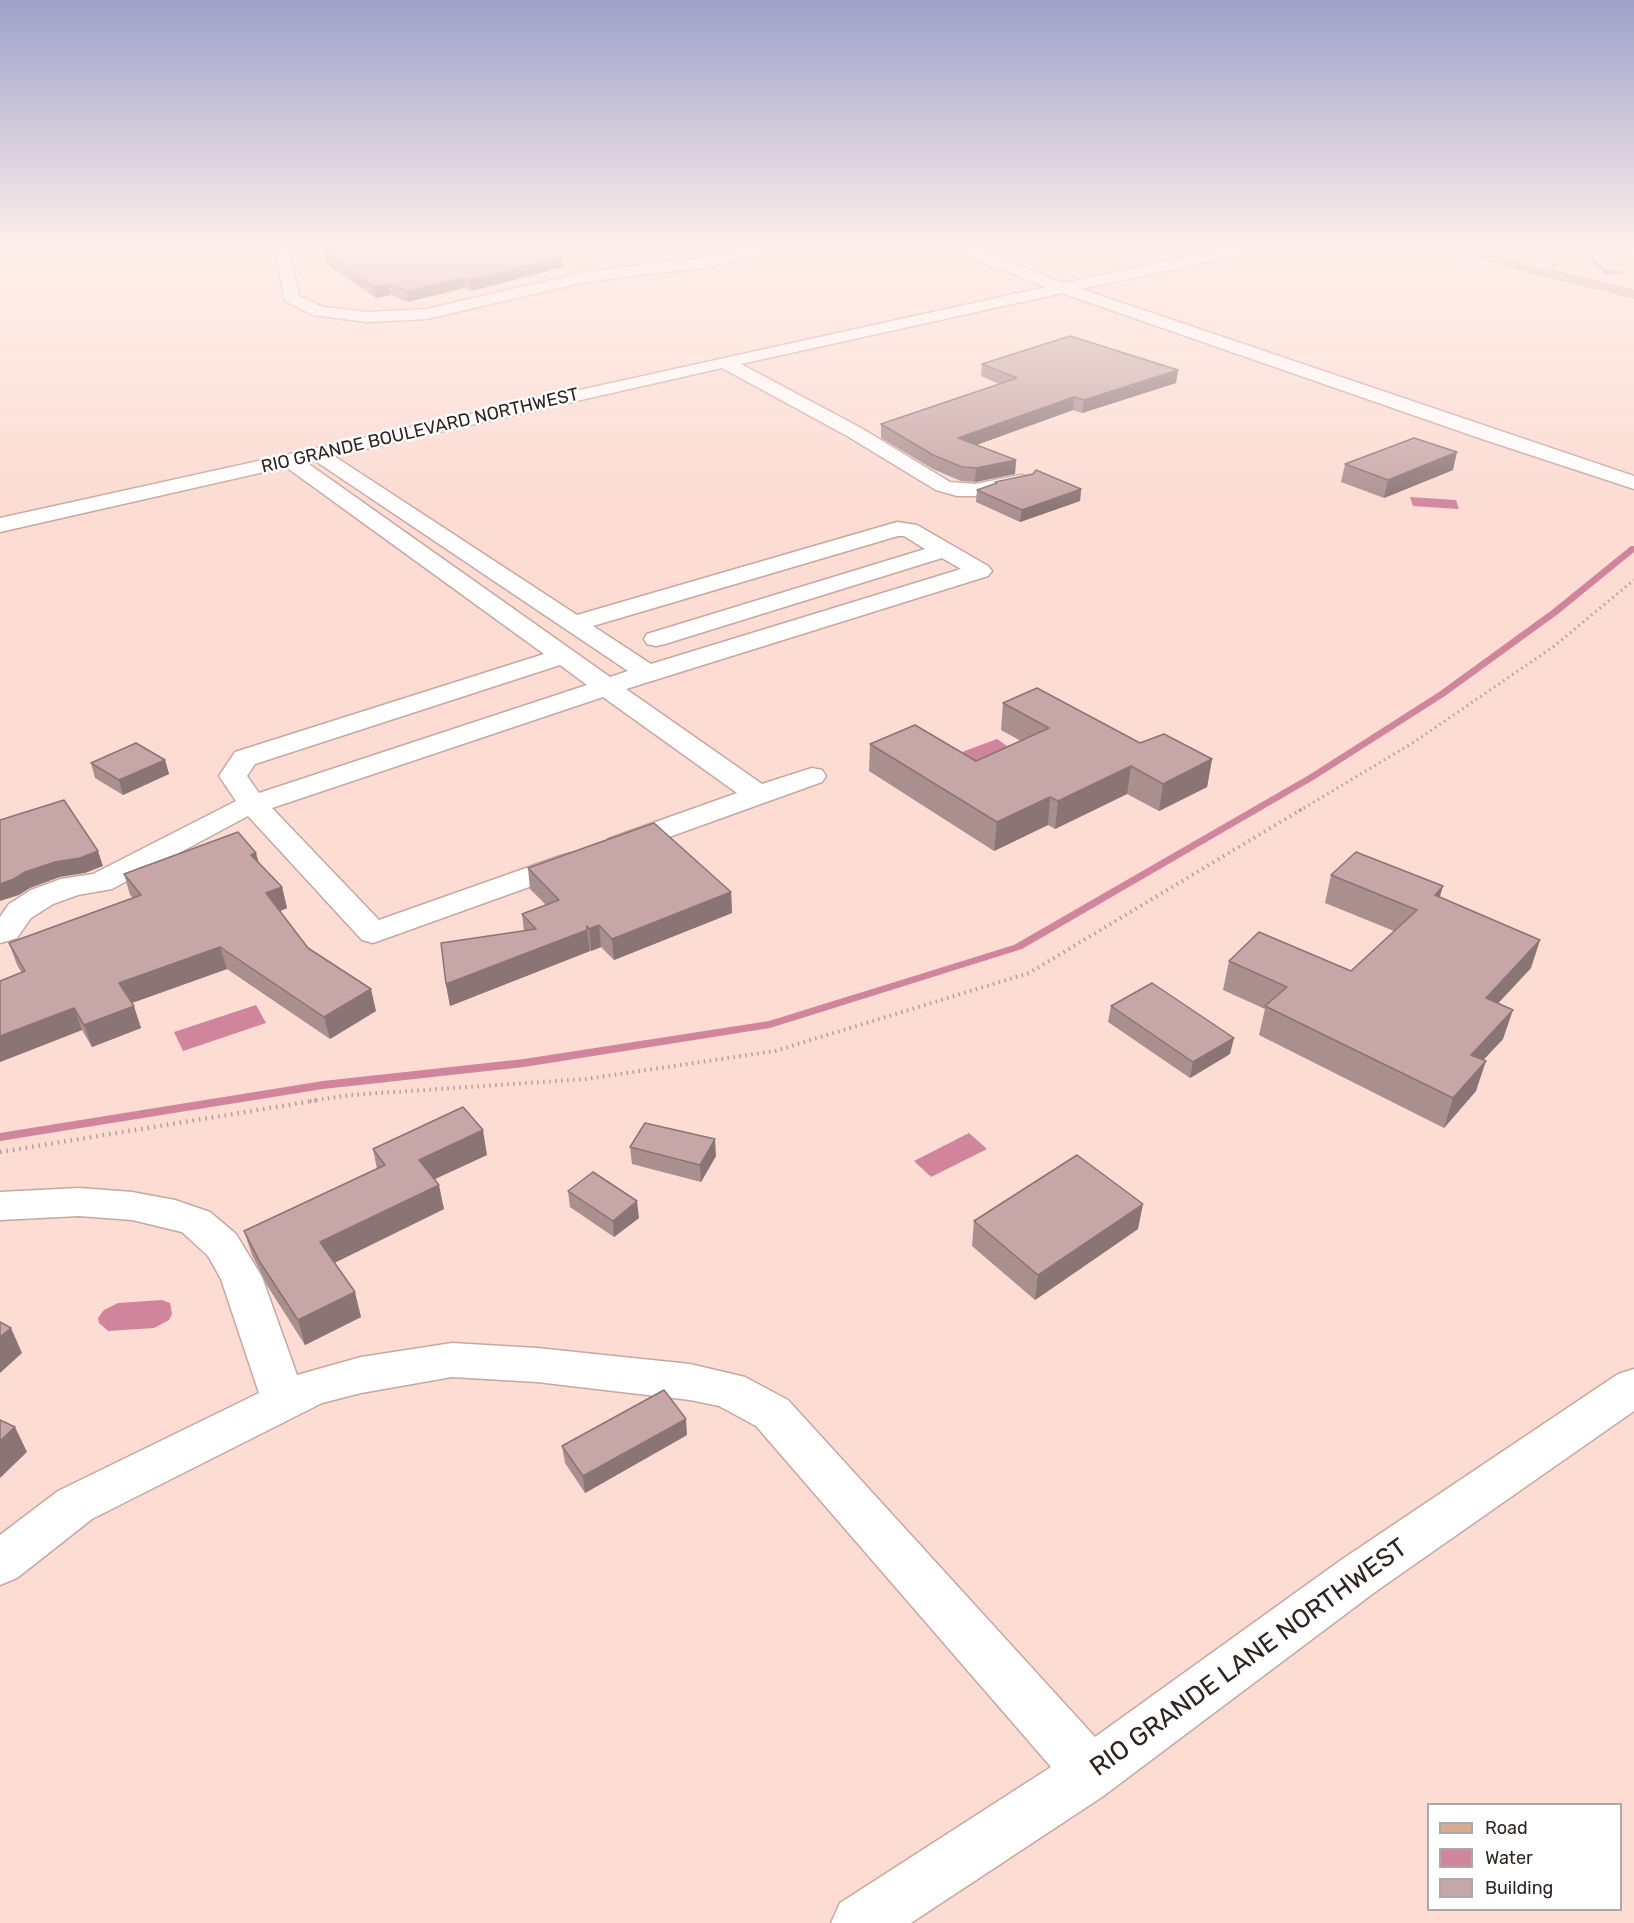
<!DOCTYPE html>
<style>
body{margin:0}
#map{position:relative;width:1634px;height:1923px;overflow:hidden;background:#fcdcd3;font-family:Rubik,sans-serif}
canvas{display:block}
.legend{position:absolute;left:1427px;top:1803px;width:195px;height:108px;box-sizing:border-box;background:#fff;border:2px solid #ada8a7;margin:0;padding:8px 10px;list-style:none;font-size:18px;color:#312522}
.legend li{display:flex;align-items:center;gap:12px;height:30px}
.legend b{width:30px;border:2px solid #ada8a7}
</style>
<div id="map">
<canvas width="1634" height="1923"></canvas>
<ul class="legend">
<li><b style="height:8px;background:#d4ac91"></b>Road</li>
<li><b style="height:16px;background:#d0859d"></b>Water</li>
<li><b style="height:16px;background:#c6a6a6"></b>Building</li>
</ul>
</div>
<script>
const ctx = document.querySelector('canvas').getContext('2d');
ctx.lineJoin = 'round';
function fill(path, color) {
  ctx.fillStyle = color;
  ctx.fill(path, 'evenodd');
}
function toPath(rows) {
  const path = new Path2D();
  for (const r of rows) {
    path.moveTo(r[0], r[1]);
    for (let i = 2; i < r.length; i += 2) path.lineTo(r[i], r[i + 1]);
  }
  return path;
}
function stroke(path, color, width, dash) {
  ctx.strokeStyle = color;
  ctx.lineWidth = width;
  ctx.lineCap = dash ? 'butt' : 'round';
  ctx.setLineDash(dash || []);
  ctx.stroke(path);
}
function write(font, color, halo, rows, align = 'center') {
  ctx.font = font + ' Rubik,sans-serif';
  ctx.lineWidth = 5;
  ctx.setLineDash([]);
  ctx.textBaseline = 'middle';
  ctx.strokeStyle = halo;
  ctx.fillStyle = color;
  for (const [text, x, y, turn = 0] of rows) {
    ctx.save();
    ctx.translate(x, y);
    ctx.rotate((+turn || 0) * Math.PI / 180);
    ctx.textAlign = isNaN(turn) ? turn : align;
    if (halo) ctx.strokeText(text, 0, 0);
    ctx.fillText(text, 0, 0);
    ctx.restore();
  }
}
const water = toPath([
 [1410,497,1456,500,1459,509,1413,506],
 [997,739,1019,754,969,774,946,758],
 [256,1005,266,1023,183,1051,174,1032],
 [969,1133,987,1149,931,1177,914,1161],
 [162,1300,170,1303,172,1314,169,1320,154,1328,108,1331,99,1323,98,1318,104,1310,118,1303]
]);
const stream = toPath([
 [1574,246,1579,246,1609,271,1625,271,1627,272,1609,275,1602,274,1603,272,1574,246],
 [1631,546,1634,546,1634,552,1558,614,1445,696,1315,779,1022,949,770,1028,524,1067,323,1089,0,1141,0,1133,323,1081,524,1059,769,1021,1014,945,1309,775,1439,692,1552,610,1631,546]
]);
const pathFar3 = toPath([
 [1595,246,1624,268]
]);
const pathFar2 = toPath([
 [1299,811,1414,742,1553,647,1634,580]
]);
const pathFar1 = toPath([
 [310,1101,350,1095,586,1079,775,1051,1029,973,1302,809]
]);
const path = toPath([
 [0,1152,319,1100]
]);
const minor = toPath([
 [269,246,287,246,289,249,299,296,323,307,367,312,427,309,585,272,699,258,762,246,793,246,786,250,699,268,585,282,427,319,367,322,313,315,285,301,275,251,269,246],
 [947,246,968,246,1064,283,1240,246,1269,246,1262,250,1081,289,1634,476,1634,489,1482,439,1062,293,741,364,861,428,950,482,975,484,1021,475,1028,477,1031,481,1028,485,1021,487,975,496,957,496,936,490,847,436,722,368,334,456,577,615,897,522,917,525,988,566,992,571,988,576,626,689,762,784,812,768,822,770,826,776,822,782,630,851,619,854,608,851,604,845,608,839,737,793,603,697,272,808,379,920,560,856,571,853,582,856,586,862,582,868,373,943,362,940,248,816,112,889,78,895,53,904,31,918,17,938,0,943,0,917,9,904,31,890,61,879,93,874,236,801,219,776,235,752,544,654,286,467,0,532,0,518,1046,287,949,249,947,246],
 [314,460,628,671,610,677,306,462,314,460],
 [898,536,904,536,925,549,647,634,644,639,647,644,656,646,665,644,942,558,961,569,651,664,593,626,898,536],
 [560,665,587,685,259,793,247,776,255,764,560,665],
 [79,1188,132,1192,175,1200,210,1212,236,1234,262,1277,297,1375,361,1357,452,1343,537,1348,690,1364,745,1377,788,1400,1095,1737,1341,1560,1618,1374,1634,1369,1634,1411,1375,1592,1102,1797,911,1923,831,1923,840,1903,1051,1767,756,1426,719,1406,690,1400,537,1382,452,1377,361,1393,322,1403,92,1519,17,1578,0,1585,0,1535,58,1491,259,1393,221,1279,208,1256,182,1232,132,1220,79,1216,0,1220,0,1192,79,1188]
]);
const major = toPath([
 [1444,246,1467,246,1530,264,1634,289,1634,299,1521,271,1446,249,1444,246]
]);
const wall = toPath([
 [316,246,541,246,563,267,471,291,464,288,408,302,390,295,376,298,326,264,324,253,326,253],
 [982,364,1178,370,1176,383,1082,413,1073,410,976,445,1016,460,1015,474,975,482,961,481,933,469,881,438,881,424,999,384,981,376],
 [1345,464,1453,470,1384,498,1341,482],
 [995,482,1081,489,1080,501,1020,522,976,502,977,490,995,484],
 [1003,703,1140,743,1212,759,1207,787,1159,811,1127,794,1055,829,1048,825,994,851,869,771,870,744,976,761,1021,741,1001,730],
 [165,760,169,774,123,795,95,778,91,763],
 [259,862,282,887,287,908,280,911,308,948,376,1011,330,1039,227,969,132,1003,141,1028,92,1047,82,1030,0,1062,0,981,22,973,17,965,9,943,133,898,130,895,124,874],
 [528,868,731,892,732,913,614,960,601,947,591,951,589,948,590,951,450,1006,446,984,524,931,522,914,546,905,530,889],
 [1331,875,1440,897,1531,968,1498,1003,1503,1039,1483,1060,1476,1091,1444,1128,1259,1035,1265,1009,1223,990,1229,961,1351,971,1394,931,1325,903],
 [1111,1006,1230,1054,1190,1078,1108,1022],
 [630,1147,716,1156,701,1182,632,1164],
 [373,1149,487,1155,435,1179,444,1209,334,1263,361,1317,305,1345,268,1287,252,1255,244,1231,377,1169],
 [568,1191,639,1218,614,1237,570,1207],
 [974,1221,1138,1229,1035,1300,972,1246],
 [687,1435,585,1493,565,1463,562,1446]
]);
const shadedWall = toPath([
 [562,257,563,267,471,291,470,280],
 [463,278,464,288,408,302,406,291],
 [388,284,390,295,376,298,374,287],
 [1178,370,1176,383,1082,413,1084,400],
 [1074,397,1073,410,957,452,958,438],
 [1457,452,1453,470,1384,498,1388,480],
 [1016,460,1015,474,975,482,976,468],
 [1081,489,1080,501,1020,522,1022,510],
 [1212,759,1207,787,1159,811,1163,784],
 [165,760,169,774,123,795,119,780],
 [1131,766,1127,794,1055,829,1058,801],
 [1050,797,1048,825,994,851,997,822],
 [98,851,103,866,85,873,60,877,30,888,19,895,0,901,0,884,25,872,55,862],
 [256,853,262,874,251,855],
 [1443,886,1435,914,1435,895],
 [282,887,287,908,271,915,266,893],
 [731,892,732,913,614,960,612,939],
 [599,925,601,947,591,951,589,929],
 [587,930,590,951,450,1006,446,984],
 [1540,940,1531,968,1476,1027,1486,998],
 [220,947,227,969,126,1005,119,983],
 [371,989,376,1011,330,1039,324,1017],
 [134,1006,141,1028,92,1047,84,1025],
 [74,1008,82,1030,0,1062,0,1036],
 [1513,1010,1503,1039,1461,1084,1471,1055],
 [1234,1038,1230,1054,1190,1078,1193,1062],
 [1486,1061,1476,1091,1444,1128,1453,1098],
 [483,1130,487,1155,424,1184,419,1160],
 [715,1139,716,1156,701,1182,700,1165],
 [439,1185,444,1209,326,1267,320,1242],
 [637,1201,639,1218,614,1237,613,1221],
 [1143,1204,1138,1229,1035,1300,1038,1275],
 [355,1292,361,1317,305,1345,298,1320],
 [11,1328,22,1353,0,1373,0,1337],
 [686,1419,687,1435,585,1493,583,1476],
 [15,1427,27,1452,0,1478,0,1441]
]);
const building = toPath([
 [329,246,541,246,562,257,470,280,463,278,406,291,388,284,374,287,324,253,337,251,329,246],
 [1070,336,1178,370,1084,400,1074,397,958,438,1016,460,976,468,962,467,933,455,881,424,1017,378,982,364,1070,336],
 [1414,438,1457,452,1388,480,1345,464,1414,438],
 [1036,470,1081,489,1022,510,977,490,997,483,995,482,1033,474,1036,470],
 [1037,688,1140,743,1164,734,1212,759,1163,784,1131,766,1058,801,1050,797,997,822,870,744,915,725,976,761,1049,728,1003,703,1037,688],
 [136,743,165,760,119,780,91,763,136,743],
 [64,800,98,851,80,858,55,862,25,872,14,879,0,884,0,820,64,800],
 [654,823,731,892,612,939,599,925,589,929,587,926,587,930,446,984,441,943,536,929,522,914,559,900,528,868,654,823],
 [238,832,256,853,251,855,282,887,266,893,308,948,371,989,324,1017,220,947,119,983,134,1006,84,1025,74,1008,0,1036,0,981,25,971,9,943,141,895,124,874,238,832],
 [1356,852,1443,886,1435,895,1540,940,1486,998,1513,1010,1471,1055,1486,1061,1453,1098,1265,1006,1287,987,1229,961,1259,932,1351,971,1417,910,1331,875,1356,852],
 [1152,983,1234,1038,1193,1062,1111,1006,1152,983],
 [463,1107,483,1130,419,1160,439,1185,320,1242,355,1292,298,1320,260,1262,244,1231,385,1165,373,1149,463,1107],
 [645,1123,715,1139,700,1165,630,1147,645,1123],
 [1077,1155,1143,1204,1038,1275,974,1221,1077,1155],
 [593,1172,637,1201,613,1221,568,1191,593,1172],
 [0,1322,11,1328,0,1337,0,1322],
 [664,1390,686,1419,583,1476,562,1446,664,1390],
 [0,1420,15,1427,0,1441,0,1420]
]);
const farStreetnames = [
 ["RIO GRANDE BOULEVARD NORTHWEST",420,431,-13]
];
const nearStreetnames = [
 ["RIO GRANDE LANE NORTHWEST",1249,1658,-36]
];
fill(water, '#d0859d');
fill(stream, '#d0859d');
stroke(minor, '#c6a8a0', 3);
stroke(major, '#fff', 3);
stroke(pathFar3, '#b79e97', 2, [1, 2]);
stroke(pathFar2, '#b79e97', 3, [1.5, 4]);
stroke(pathFar1, '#b79e97', 4, [1.5, 4.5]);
stroke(path, '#b79e97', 4.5, [1.5, 5]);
fill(minor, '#fff');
fill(major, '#d4ac91');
fill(wall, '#aa8f8f');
fill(shadedWall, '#8b7474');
fill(building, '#c6a6a6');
stroke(building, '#8b7474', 1.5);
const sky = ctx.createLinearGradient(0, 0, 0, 515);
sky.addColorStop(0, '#9ea1ca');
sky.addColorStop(0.48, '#feefeb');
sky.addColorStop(1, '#feefeb00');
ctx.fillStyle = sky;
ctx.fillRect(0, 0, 1634, 515);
write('18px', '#312522', '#fff', farStreetnames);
write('26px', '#312522', '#fff', nearStreetnames);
</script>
